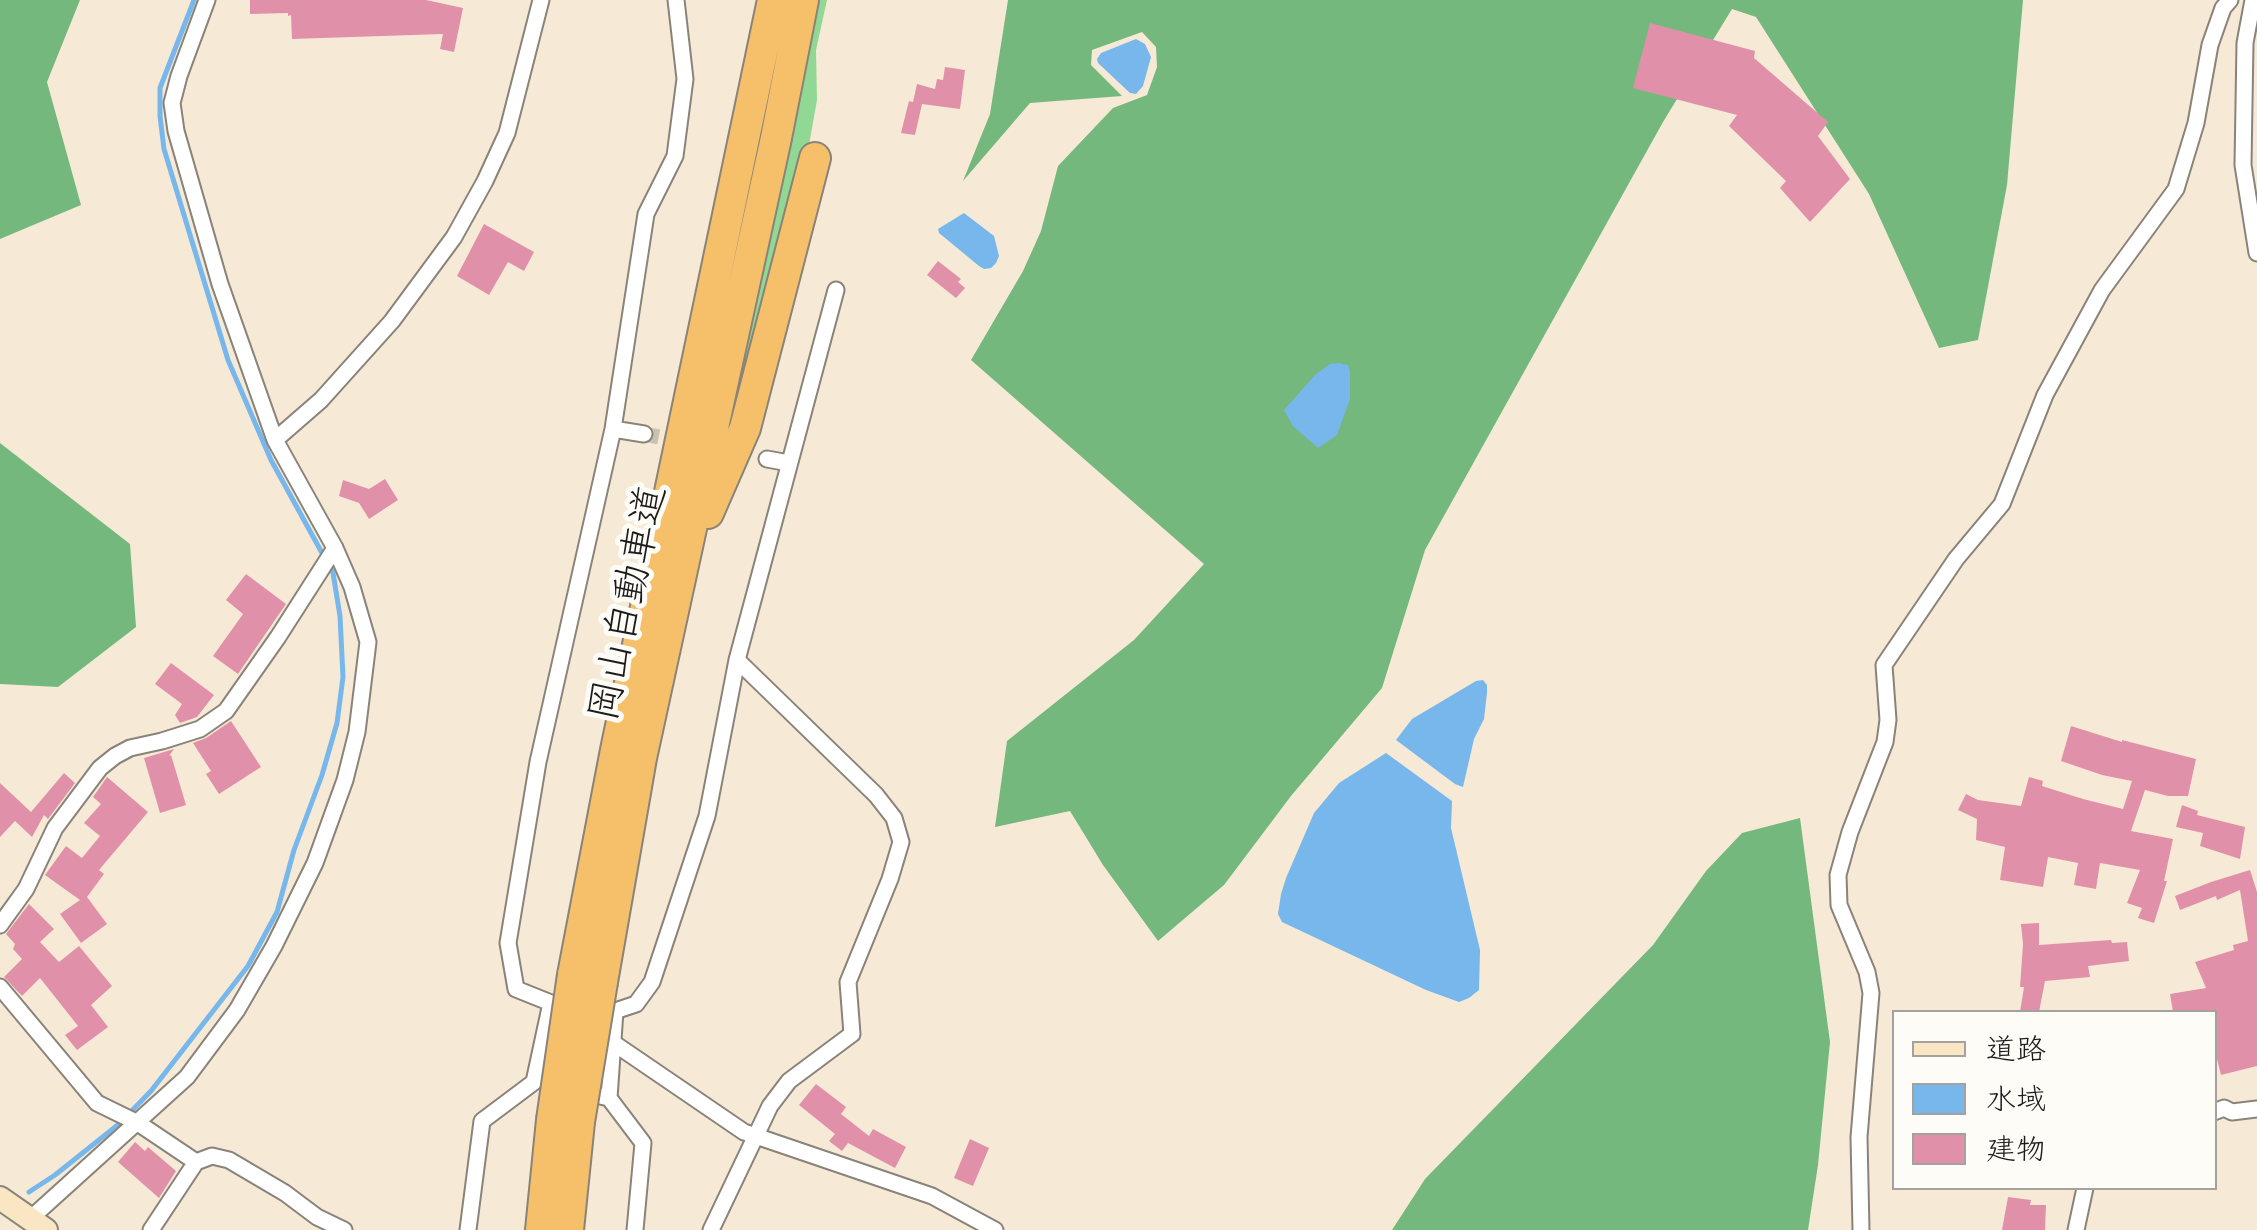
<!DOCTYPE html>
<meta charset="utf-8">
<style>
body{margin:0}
#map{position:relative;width:2257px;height:1230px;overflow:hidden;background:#f6ead6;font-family:"Indie Flower","Klee One",sans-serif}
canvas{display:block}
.legend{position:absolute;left:1892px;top:1010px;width:325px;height:180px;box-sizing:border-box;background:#fdfcf7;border:2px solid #a3a29f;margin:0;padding:12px 18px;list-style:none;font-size:30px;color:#1c1c1c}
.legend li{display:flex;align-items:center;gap:20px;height:50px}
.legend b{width:50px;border:2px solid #a3a29f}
</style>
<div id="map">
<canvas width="2257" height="1230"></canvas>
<ul class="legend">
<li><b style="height:12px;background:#fbe6c4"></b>道路</li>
<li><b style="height:28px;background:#77b7eb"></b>水域</li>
<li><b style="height:28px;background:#e091a9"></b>建物</li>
</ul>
</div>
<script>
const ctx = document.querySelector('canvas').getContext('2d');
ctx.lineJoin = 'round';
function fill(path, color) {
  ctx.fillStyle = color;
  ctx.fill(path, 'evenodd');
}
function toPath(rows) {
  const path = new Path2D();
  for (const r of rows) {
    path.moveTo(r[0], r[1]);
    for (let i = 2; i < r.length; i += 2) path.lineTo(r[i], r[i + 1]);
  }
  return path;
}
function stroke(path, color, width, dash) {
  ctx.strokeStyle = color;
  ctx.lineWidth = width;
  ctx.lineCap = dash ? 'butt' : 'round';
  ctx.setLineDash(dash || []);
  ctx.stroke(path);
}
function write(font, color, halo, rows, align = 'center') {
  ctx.font = font + ' "Indie Flower","Klee One",sans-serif';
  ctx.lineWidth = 10;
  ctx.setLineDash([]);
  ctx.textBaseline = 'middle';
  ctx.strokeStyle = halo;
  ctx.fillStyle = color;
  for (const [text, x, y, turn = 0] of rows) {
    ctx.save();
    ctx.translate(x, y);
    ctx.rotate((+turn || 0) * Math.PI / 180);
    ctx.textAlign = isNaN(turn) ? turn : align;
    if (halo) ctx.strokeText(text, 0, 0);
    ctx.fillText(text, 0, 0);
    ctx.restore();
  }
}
const green = toPath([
 [819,0,827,0,816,50,817,100,809,145,717,475]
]);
const forest = toPath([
 [0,0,80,0,47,82,81,205,0,239],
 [1008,0,2023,0,2007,185,1978,340,1939,348,1869,194,1756,17,1732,9,1663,122,1425,550,1382,688,1291,796,1224,885,1158,941,1103,865,1070,811,995,827,1007,741,1134,640,1204,564,971,360,1023,271,1041,231,1058,166,1113,108,1147,95,1157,67,1156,47,1142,32,1092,50,1091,65,1122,96,1030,103,963,181,990,114],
 [0,443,130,544,136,627,58,687,0,684],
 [1800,818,1830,1042,1818,1165,1808,1230,1392,1230,1425,1179,1653,945,1706,871,1742,833]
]);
const water = toPath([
 [1136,39,1145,44,1151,57,1143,86,1136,94,1130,93,1098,63,1097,59,1101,53],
 [964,213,994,236,999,256,996,263,991,268,984,269,979,266,939,233,938,229],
 [1339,363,1348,365,1350,371,1350,399,1337,435,1318,448,1293,426,1284,410,1316,374,1330,364],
 [1483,680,1487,685,1487,693,1484,719,1474,739,1463,787,1455,784,1396,740,1412,719,1476,681],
 [1386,753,1452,801,1451,828,1480,950,1479,990,1469,998,1459,1002,1426,990,1282,922,1278,914,1281,894,1286,878,1314,813,1339,783]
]);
const stream = toPath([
 [29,1192,55,1175,119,1124,151,1091,248,966,277,912,294,850,322,775,337,723,343,677,340,616,333,573,271,460,228,360,164,149,160,116,160,88,194,0]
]);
const building = toPath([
 [250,0,426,0,463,8,454,52,440,49,443,34,292,39,291,15,288,16,288,13,250,14],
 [1650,23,1755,51,1754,58,1828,122,1818,136,1850,179,1810,222,1780,188,1786,181,1729,126,1737,115,1633,88],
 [945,67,965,70,960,109,922,104,915,135,901,133,909,101,913,102,917,84,935,89,937,79,943,80],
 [484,224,534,252,524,271,508,262,489,295,457,276],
 [938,261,961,279,958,282,965,288,956,298,927,275],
 [385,479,398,500,369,519,359,503,339,496,343,480,369,489],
 [246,574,286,604,238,674,213,656,243,614,226,600],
 [171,663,214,695,197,717,180,723,175,715,182,704,155,684],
 [231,721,261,767,219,794,206,774,211,771,193,743,206,738],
 [2071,726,2122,742,2122,740,2196,759,2188,796,2168,796,2145,790,2131,831,2173,839,2164,881,2167,881,2154,923,2138,918,2142,908,2127,903,2140,870,2100,863,2096,889,2074,885,2078,863,2048,857,2043,887,2000,880,2005,847,1976,840,1977,819,1958,810,1966,794,1978,800,2021,806,2029,777,2043,781,2042,786,2083,799,2123,809,2132,781,2102,775,2061,761],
 [174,749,169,756,171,755,186,805,160,813,144,758],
 [64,773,75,783,48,819,44,815,32,837,15,821,0,837,0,783,31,812],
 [107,777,148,812,99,870,104,874,87,897,107,924,81,943,60,914,80,900,45,875,66,846,82,858,100,836,84,823,101,804,93,797],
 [2182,805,2198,811,2197,815,2245,827,2240,859,2200,846,2203,833,2176,827],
 [2250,870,2257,892,2257,1066,2221,1075,2214,1047,2214,1012,2173,1012,2170,994,2206,988,2195,962,2234,950,2233,945,2248,941,2240,890,2217,900,2216,896,2180,910,2175,896,2211,882],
 [29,904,54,929,40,942,59,962,79,946,112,986,91,1005,108,1027,77,1050,65,1035,78,1026,40,978,22,996,4,977,22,959,13,949,15,944,6,934],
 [2039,923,2039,945,2111,940,2112,943,2127,942,2129,961,2088,966,2090,977,2045,981,2039,1012,2020,1012,2024,987,2020,987,2023,944,2021,924],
 [816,1084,846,1107,841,1114,869,1136,873,1129,906,1147,895,1168,848,1143,842,1151,829,1141,835,1134,799,1105],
 [970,1139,989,1148,973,1186,954,1178],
 [135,1142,145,1151,148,1147,176,1171,159,1198,118,1162],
 [2008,1197,2031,1200,2030,1205,2046,1205,2045,1230,2002,1230]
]);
const minorTunnel = toPath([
 [644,434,685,442]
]);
const minor = toPath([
 [2253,0,2245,43,2243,165,2257,253],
 [613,429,644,434],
 [275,440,321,400,392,321,454,237,485,181,507,133,541,0],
 [767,459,789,463],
 [0,925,26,889,55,828,100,768,115,756,130,748,162,741,200,729,226,711,278,637,335,548],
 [0,987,97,1103,138,1123,196,1162],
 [573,1006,551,1003,516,989,508,943,538,762,613,429,646,214,675,156,685,79,676,0],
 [595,1008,615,1011,636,1004,652,982,707,816,737,660,836,290],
 [612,1042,744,1132,932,1196,995,1230],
 [582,1092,609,1098,643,1143,635,1230],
 [609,1098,615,1011],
 [2214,1112,2224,1108,2232,1112,2257,1109],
 [30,1219,187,1077,237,1010,274,946,315,863,345,780,357,732,368,642,352,587,335,548,275,440,220,284,176,131,172,103,179,76,207,0],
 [151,1230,196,1162,212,1156,229,1160,285,1193,317,1217,344,1230],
 [468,1230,482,1121,534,1082,551,1003],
 [711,1230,770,1106,789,1081,852,1034,848,982,890,879,901,842,894,818,876,795,737,660],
 [1861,1230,1859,1137,1871,993,1867,972,1839,905,1838,875,1850,832,1885,742,1888,720,1884,665,1956,559,2002,504,2045,395,2102,290,2176,189,2196,123,2210,45,2223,8,2230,0],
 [2076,1230,2085,1188]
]);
const secondary = toPath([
 [0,1198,46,1230]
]);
const motorway = toPath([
 [708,513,745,428,815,158],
 [573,975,616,750,773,0],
 [602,982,641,758,776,138,803,0],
 [541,1230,552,1120],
 [568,1230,579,1122]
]);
const motorwayBridge = toPath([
 [552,1120,573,975],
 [579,1122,602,982]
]);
const streetNames = [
 ["岡山自動車道",633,604,-78]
];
fill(green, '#90d893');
fill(forest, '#74b87d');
fill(water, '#77b7eb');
stroke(stream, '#77b7eb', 5);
fill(building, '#e091a9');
stroke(minorTunnel, '#cac1b1', 15, [15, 8]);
stroke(minor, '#898379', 19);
stroke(secondary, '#898379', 26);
stroke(motorway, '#898379', 34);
stroke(minor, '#fff', 15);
stroke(secondary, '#fbe6c4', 22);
stroke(motorway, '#f6c06b', 30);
stroke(motorwayBridge, '#898379', 34, []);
stroke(motorwayBridge, '#f6c06b', 30);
write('40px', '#1c1c1c', '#fdfcf7', streetNames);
</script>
